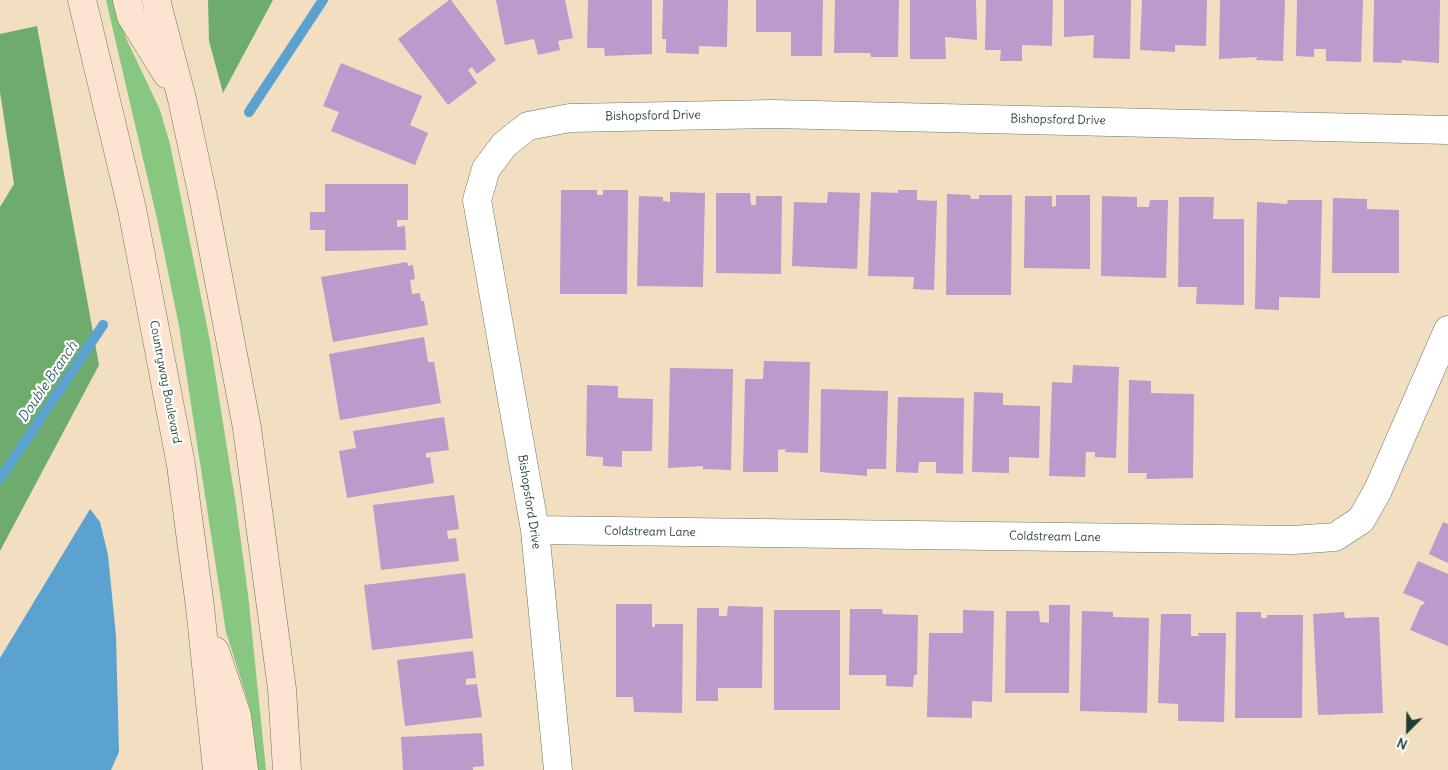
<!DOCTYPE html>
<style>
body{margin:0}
#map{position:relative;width:1448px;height:770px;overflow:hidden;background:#f2dfc1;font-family:Delius,sans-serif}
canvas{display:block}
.north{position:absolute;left:1383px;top:705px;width:50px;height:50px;-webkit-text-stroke:4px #fff;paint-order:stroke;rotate:203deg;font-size:14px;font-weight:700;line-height:20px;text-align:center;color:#1f3d34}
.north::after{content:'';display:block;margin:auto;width:18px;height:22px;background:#1f3d34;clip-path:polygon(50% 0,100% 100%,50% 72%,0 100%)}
</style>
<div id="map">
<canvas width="1448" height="770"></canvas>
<div class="north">N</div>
</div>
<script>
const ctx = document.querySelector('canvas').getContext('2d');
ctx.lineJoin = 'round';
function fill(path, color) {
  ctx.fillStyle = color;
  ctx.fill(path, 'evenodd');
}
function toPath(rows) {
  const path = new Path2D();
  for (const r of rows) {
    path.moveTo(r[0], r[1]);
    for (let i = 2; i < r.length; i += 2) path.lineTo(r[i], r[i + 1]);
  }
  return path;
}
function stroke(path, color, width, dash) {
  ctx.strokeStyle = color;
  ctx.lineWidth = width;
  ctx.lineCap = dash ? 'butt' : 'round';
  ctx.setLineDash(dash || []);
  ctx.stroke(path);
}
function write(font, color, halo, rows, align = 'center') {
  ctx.font = font + ' Delius,sans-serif';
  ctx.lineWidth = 4.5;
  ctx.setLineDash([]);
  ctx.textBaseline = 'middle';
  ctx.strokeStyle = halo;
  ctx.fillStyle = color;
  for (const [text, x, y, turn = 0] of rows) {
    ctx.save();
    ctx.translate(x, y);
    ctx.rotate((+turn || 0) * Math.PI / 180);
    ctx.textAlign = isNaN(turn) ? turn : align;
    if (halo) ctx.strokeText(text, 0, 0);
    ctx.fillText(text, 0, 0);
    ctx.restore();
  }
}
const green = toPath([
 [106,0,115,0,126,38,160,110,170,144,210,341,236,505,248,594,266,770,256,770,250,708,226,632,179,326,158,223]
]);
const forest = toPath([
 [208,0,273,0,223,93,209,41],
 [37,26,99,365,0,551,0,207,14,184,0,92,0,34]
]);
const water = toPath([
 [90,509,100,522,108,555,116,636,119,752,111,770,0,770,0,658]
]);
const stream = toPath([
 [249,112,323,0],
 [0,479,103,325]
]);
const building = toPath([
 [449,0,451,0,496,60,477,74,472,67,468,70,477,83,448,105,398,39],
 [496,0,565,0,573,38,558,41,560,50,538,55,534,39,505,45],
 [588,0,652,0,652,54,605,56,604,48,587,48],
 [663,0,728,0,727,47,699,46,699,54,666,53,666,39,662,39],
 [756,0,823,0,822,56,791,56,791,32,756,32],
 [835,0,899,0,898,57,871,57,870,53,834,53],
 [910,0,976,0,977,40,945,37,946,59,910,59],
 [986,0,1053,0,1052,46,1022,45,1022,61,1000,61,1001,50,985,50],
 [1064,0,1131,0,1130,59,1093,58,1094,35,1064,37],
 [1142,0,1207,0,1206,46,1175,45,1175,52,1140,50],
 [1220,0,1285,0,1283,61,1256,60,1257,57,1219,59],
 [1297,0,1363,0,1361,62,1326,61,1326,49,1314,49,1314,57,1296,56],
 [1374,0,1440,0,1439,63,1401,60,1402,63,1373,62],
 [341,63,422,96,410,125,428,133,415,165,331,131,339,112,323,106],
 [325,184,408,184,408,220,397,220,397,227,405,226,406,250,325,251,325,230,310,230,310,212,325,212],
 [561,190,597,190,597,195,603,195,603,190,628,190,627,294,560,294],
 [898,190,917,190,917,200,937,201,934,290,913,289,914,277,868,276,871,192,898,193],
 [670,192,705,193,703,287,637,286,639,196,663,197,663,201,670,202],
 [828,192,860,193,857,269,792,266,794,202,827,203],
 [716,193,750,193,751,205,756,205,756,196,782,196,781,274,716,273],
 [947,194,970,195,971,199,979,199,979,195,1012,195,1011,295,946,295],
 [1056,195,1090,195,1090,269,1024,268,1025,196,1052,196,1052,207,1056,206],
 [1102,196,1137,197,1137,207,1149,207,1150,200,1168,200,1166,278,1101,276],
 [1179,197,1214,197,1213,219,1244,219,1244,305,1196,304,1197,287,1178,287],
 [1333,198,1367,199,1367,209,1399,210,1399,273,1332,273],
 [1288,200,1322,200,1320,298,1279,297,1279,310,1255,309,1257,202,1287,204],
 [407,262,408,266,413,265,415,279,410,280,412,294,420,293,421,301,424,301,428,325,333,342,321,277],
 [424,337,428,362,434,362,441,403,340,420,329,354],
 [764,361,810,362,808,453,785,452,786,449,778,450,778,472,743,472,745,379,763,379],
 [1073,365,1119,367,1116,458,1095,457,1095,452,1086,452,1085,477,1049,476,1052,382,1072,383],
 [670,368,733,369,731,470,703,469,703,466,668,468],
 [1129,380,1151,381,1151,393,1194,394,1193,478,1146,479,1147,473,1128,473],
 [587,385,618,386,618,398,653,399,652,451,622,451,622,467,603,466,603,457,586,456],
 [821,389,888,391,886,469,867,469,867,476,820,472],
 [974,392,1003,393,1003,405,1040,406,1039,458,1009,457,1009,473,972,472],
 [898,397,964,398,963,474,936,473,936,462,919,462,918,473,896,472],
 [444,417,449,450,426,453,426,458,430,457,434,483,347,498,339,451,356,448,353,431],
 [454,495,459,529,447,531,448,539,456,538,459,561,381,570,373,505],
 [1443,522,1448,524,1448,563,1429,554],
 [1418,561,1448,574,1448,646,1410,630,1421,605,1423,605,1425,602,1403,593],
 [465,573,473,638,372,650,364,585],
 [616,604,652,604,652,627,655,627,655,624,683,624,682,713,634,712,633,697,616,697],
 [1049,605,1070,605,1069,693,1005,693,1006,611,1039,611,1040,622,1049,623],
 [728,606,763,607,762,688,718,688,718,701,696,701,697,608,719,608,719,616,727,616],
 [850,609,882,609,883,614,918,615,917,675,914,675,913,687,886,686,886,675,849,675],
 [774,610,840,610,840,710,774,710],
 [963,610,994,611,992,702,972,701,972,718,927,717,929,633,963,633],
 [1082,611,1113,612,1113,617,1149,618,1147,713,1080,711],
 [1236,612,1261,612,1261,618,1267,618,1267,615,1303,615,1302,718,1235,718],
 [1344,612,1345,618,1379,617,1383,713,1318,715,1313,614],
 [1161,614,1191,614,1191,636,1199,636,1198,633,1226,633,1224,722,1178,721,1178,704,1158,703],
 [473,651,476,678,466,679,466,685,477,684,482,717,405,726,397,660],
 [482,733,484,766,473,767,473,770,403,770,401,737]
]);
const street = toPath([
 [535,530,1293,540,1335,537,1361,520,1378,490,1448,330],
 [558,770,535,530,477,200,486,169,504,145,528,126,570,118,772,114,1448,130]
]);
const secondary = toPath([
 [82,0,132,209,181,465,200,607,217,770],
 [127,0,131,16,167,74],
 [156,0,182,99,203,197,247,428,282,689,287,770],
 [215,651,237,716,244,770]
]);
const streetNames = [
 ["Bishopsford Drive",653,116,-1],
 ["Bishopsford Drive",1058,120,1],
 ["Countryway Boulevard",165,382,79],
 ["Bishopsford Drive",529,502,81],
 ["Coldstream Lane",650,532,1],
 ["Coldstream Lane",1055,537,1]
];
const waterNames = [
 ["Double Branch",48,382,-56]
];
fill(green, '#88c77f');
fill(forest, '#6eac6e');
fill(water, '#5ba2d1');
stroke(stream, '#5ba2d1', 10);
fill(building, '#bb9acc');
stroke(street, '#697665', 29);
stroke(secondary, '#697665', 29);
stroke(street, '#fff', 28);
stroke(secondary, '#fde4d1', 28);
write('12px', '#1f3d34', '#fff', streetNames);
write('italic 14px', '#34606b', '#fff', waterNames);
</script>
